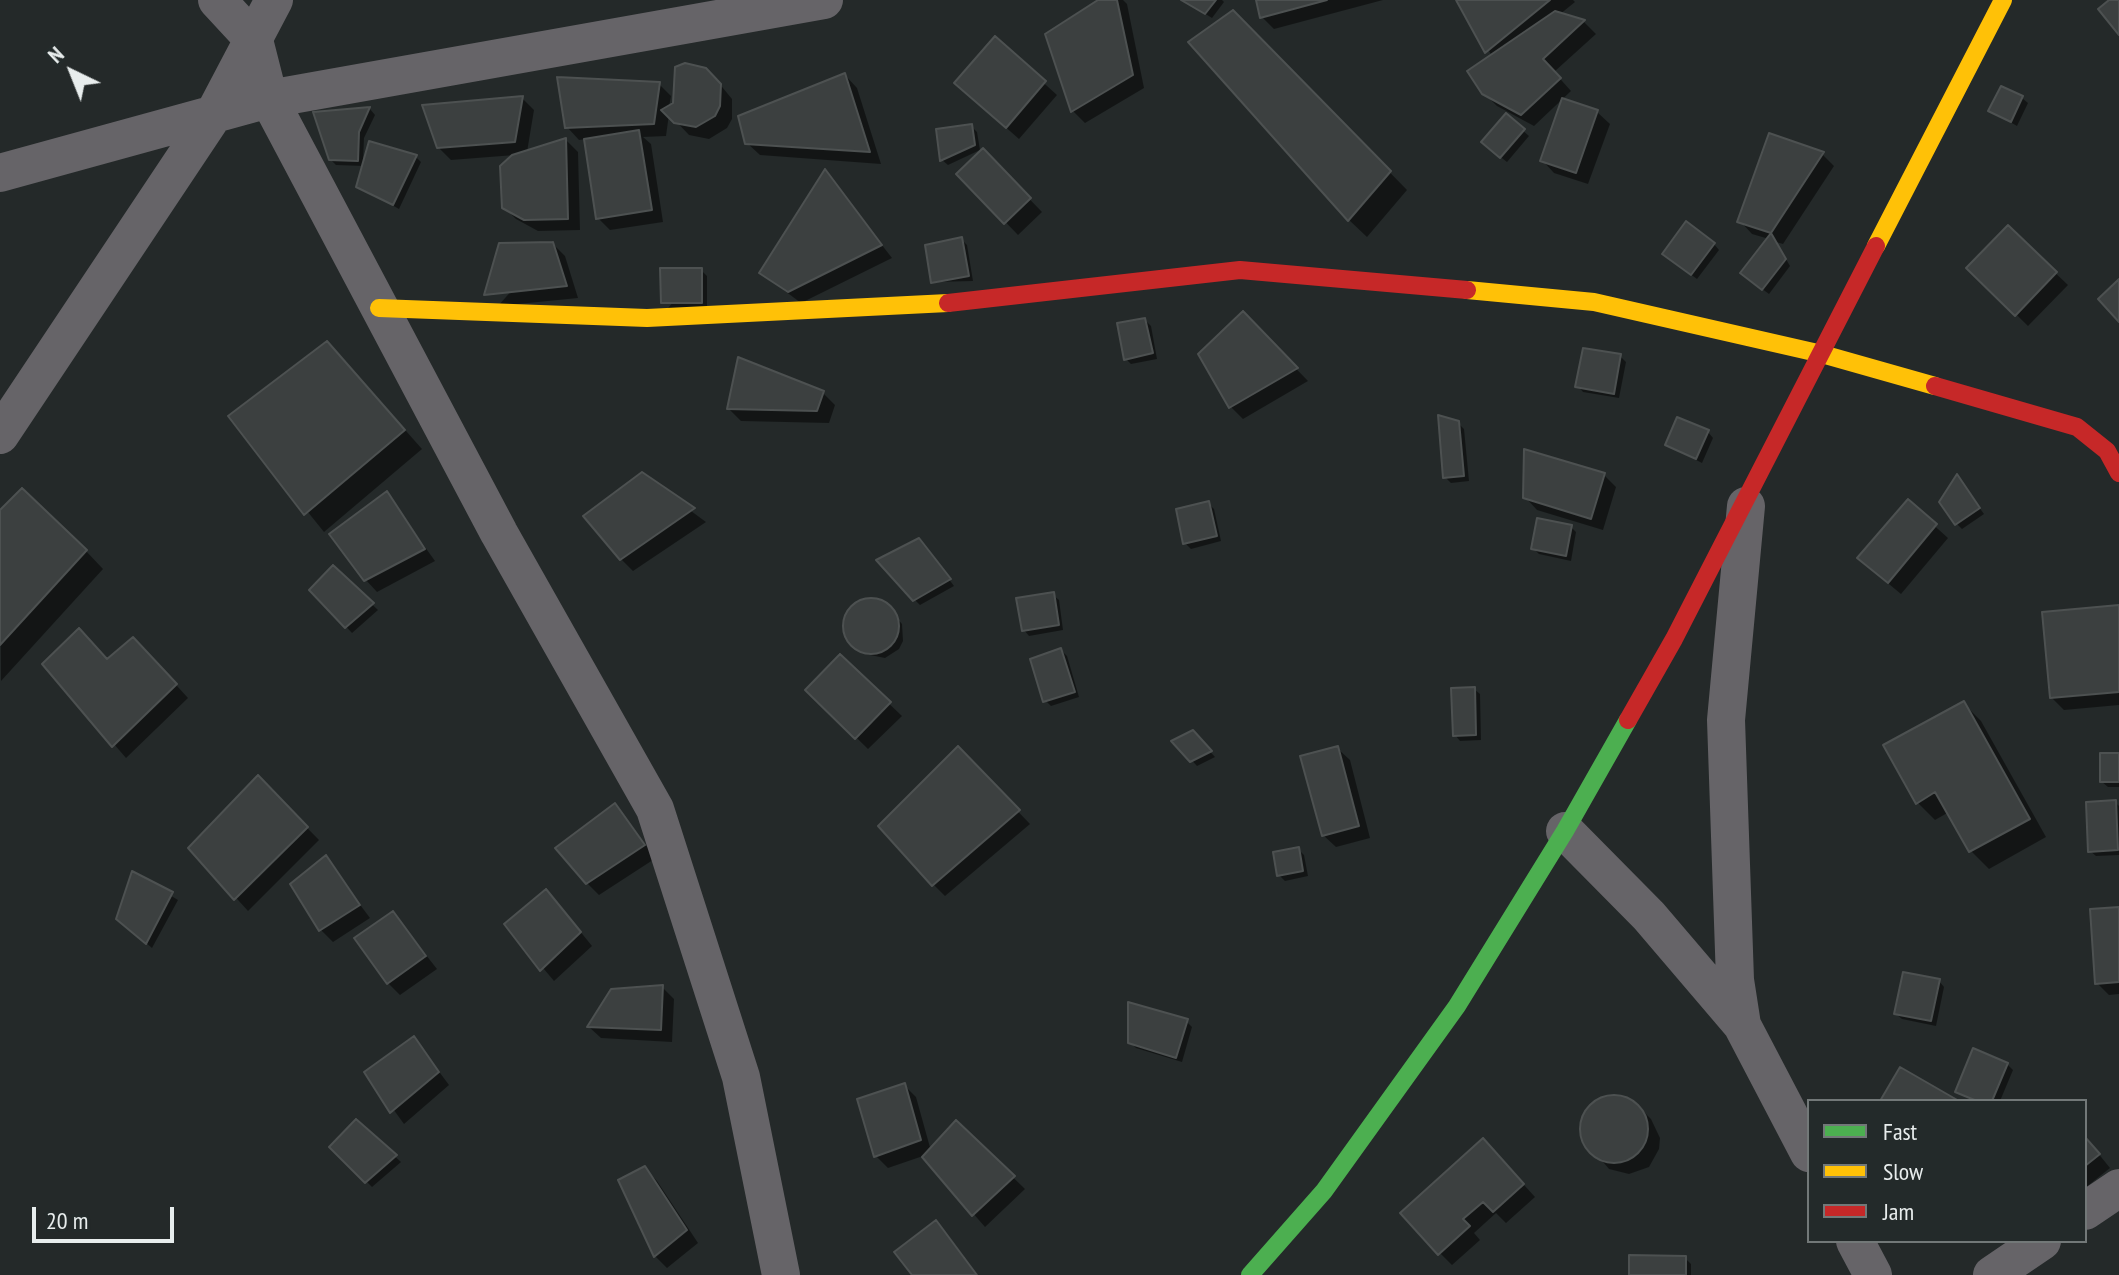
<!DOCTYPE html>
<style>
body{margin:0}
#map{position:relative;width:2119px;height:1275px;overflow:hidden;background:#242929;font-family:"PT Sans Narrow",sans-serif}
canvas{display:block}
.legend{position:absolute;left:1807px;top:1099px;width:280px;height:144px;box-sizing:border-box;background:#232a2a;border:2px solid #727878;margin:0;padding:10px 14px;list-style:none;font-size:24px;color:#e8eded}
.legend li{display:flex;align-items:center;gap:16px;height:40px}
.legend b{width:40px;border:2px solid #727878}
.north{position:absolute;left:32px;top:32px;width:80px;height:80px;-webkit-text-stroke:6px #232a2a;paint-order:stroke;rotate:317deg;font-size:22px;font-weight:700;line-height:32px;text-align:center;color:#e8eded}
.north::after{content:'';display:block;margin:auto;width:28px;height:36px;background:#e8eded;clip-path:polygon(50% 0,100% 100%,50% 72%,0 100%)}
.scale{position:absolute;left:32px;top:1207px;width:142px;height:36px;box-sizing:border-box;border:4px solid #e8eded;border-top:0;padding-left:10px;font-size:24px;line-height:28px;white-space:nowrap;color:#e8eded;-webkit-text-stroke:6px #232a2a;paint-order:stroke}
</style>
<div id="map">
<canvas width="2119" height="1275"></canvas>
<ul class="legend">
<li><b style="height:10px;background:#4caf50"></b>Fast</li>
<li><b style="height:10px;background:#ffc107"></b>Slow</li>
<li><b style="height:10px;background:#c62828"></b>Jam</li>
</ul>
<div class="north">N</div>
<div class="scale">20 m</div>
</div>
<script>
const ctx = document.querySelector('canvas').getContext('2d');
ctx.lineJoin = 'round';
function fill(path, color) {
  ctx.fillStyle = color;
  ctx.fill(path, 'evenodd');
}
function toPath(rows) {
  const path = new Path2D();
  for (const r of rows) {
    if (r.length === 3) {
      path.moveTo(r[0] + r[2], r[1]);
      path.arc(r[0], r[1], r[2], 0, 2 * Math.PI);
      continue;
    }
    path.moveTo(r[0], r[1]);
    for (let i = 2; i < r.length; i += 2) path.lineTo(r[i], r[i + 1]);
  }
  return path;
}
function stroke(path, color, width, dash) {
  ctx.strokeStyle = color;
  ctx.lineWidth = width;
  ctx.lineCap = dash ? 'butt' : 'round';
  ctx.setLineDash(dash || []);
  ctx.stroke(path);
}
const shadow = toPath([
 [1102,0,1123,0,1127,4,1144,88,1085,123,1073,111,1047,35],
 [1183,0,1222,0,1224,2,1212,18],
 [1258,0,1383,0,1274,29,1262,17],
 [1458,0,1573,0,1575,2,1559,15,1584,22,1596,34,1554,72,1571,91,1534,126,1497,106,1484,93,1492,56],
 [1233,12,1407,190,1367,237,1349,220],
 [995,39,1057,95,1019,139,969,95],
 [845,75,857,88,881,164,760,155,747,143],
 [718,82,732,99,732,119,727,128,709,139,689,135,669,114,666,136,643,137,651,144,663,222,610,230,598,218,586,139,579,140,567,127,659,84,671,96,669,107],
 [522,98,534,110,527,152,566,140,578,152,580,230,538,231,516,219,504,207,515,155,451,160,438,147],
 [2022,98,2028,103,2017,126,1991,111],
 [1563,101,1597,112,1610,124,1588,184,1554,173,1542,160],
 [370,109,375,115,364,138,363,162,416,157,421,162,399,209,358,186,364,166,336,165,330,159,316,114],
 [1506,116,1529,136,1507,162,1489,148],
 [972,127,977,132,980,150,948,165,942,160],
 [983,151,1042,212,1018,235,959,174],
 [1822,154,1834,166,1783,244,1776,242,1790,266,1769,294,1749,279,1769,239,1752,234,1740,221],
 [825,172,892,258,801,303,761,273],
 [2008,228,2068,285,2028,326,1969,268],
 [961,239,967,245,973,281,933,282],
 [553,244,565,256,578,298,498,306],
 [1714,244,1719,250,1697,279,1670,259],
 [701,270,707,276,707,308,668,308],
 [1243,314,1308,381,1243,419,1231,407,1200,355],
 [1145,320,1151,326,1157,359,1131,364,1126,359],
 [1620,356,1626,362,1619,398,1583,392,1578,386],
 [344,361,422,449,324,532,231,417],
 [822,392,835,405,829,423,741,421,729,409],
 [1458,423,1464,429,1469,481,1451,483,1445,477],
 [1708,432,1713,438,1702,463,1667,445],
 [642,475,706,522,633,571,621,559],
 [1604,475,1616,487,1603,530,1537,510,1525,497],
 [1957,477,1984,514,1962,529,1957,524],
 [387,494,435,561,377,592,365,579],
 [1908,502,1948,538,1901,594,1872,570],
 [1208,503,1214,509,1221,541,1191,549,1185,543],
 [0,513,86,551,103,569,1,681],
 [1571,527,1576,532,1571,561,1539,554,1533,548],
 [925,547,954,586,920,605,914,599],
 [333,568,378,610,352,633,312,590],
 [1053,595,1059,600,1063,630,1029,636,1024,630],
 [868,600,885,604,902,624,903,641,899,649,885,658,860,653,845,631,848,614],
 [2119,607,2119,705,2064,710,2052,698],
 [1061,650,1067,656,1079,697,1051,706,1045,700],
 [146,652,188,698,126,758,45,664,108,661],
 [840,657,902,716,868,749,808,690],
 [1474,689,1480,694,1481,740,1460,741,1455,735],
 [1963,703,1981,721,2046,837,1989,869,1971,851,1949,812,1935,820,1918,803],
 [1192,732,1215,757,1197,766,1174,741],
 [1337,748,1350,760,1370,838,1336,847,1323,835],
 [958,749,1030,824,945,896,933,884],
 [2119,755,2119,787,2108,787,2102,782],
 [258,778,319,840,248,911,191,848],
 [2115,802,2119,806,2119,855,2096,856,2090,851],
 [615,806,656,858,599,895,587,883],
 [1298,849,1304,855,1308,876,1285,881,1279,875],
 [325,858,370,918,333,942,320,929],
 [133,873,178,900,152,948,124,924],
 [558,904,592,946,554,981,506,924],
 [2119,909,2119,994,2109,995,2097,983],
 [393,913,437,969,400,995,388,983],
 [1939,981,1944,987,1936,1026,1902,1019,1896,1014],
 [662,987,674,999,672,1042,601,1038,589,1027],
 [1186,1021,1192,1027,1182,1062,1136,1048,1130,1042],
 [414,1038,449,1085,404,1124,367,1073],
 [2007,1064,2013,1070,2000,1101,1973,1101,1958,1091],
 [904,1085,916,1097,931,1151,957,1123,1025,1189,985,1227,923,1156,888,1168,876,1156],
 [1618,1096,1638,1106,1651,1119,1660,1138,1659,1149,1649,1167,1629,1174,1609,1169,1583,1138,1583,1117,1589,1108,1608,1097],
 [356,1121,401,1162,372,1187,332,1147],
 [2085,1137,2110,1168,2085,1188],
 [1495,1153,1535,1197,1506,1223,1496,1213,1474,1233,1480,1240,1452,1265,1440,1253],
 [645,1168,657,1181,698,1243,667,1268,655,1256,621,1181],
 [936,1223,948,1235,978,1275,914,1275],
 [1685,1258,1691,1264,1691,1275,1631,1275]
]);
const building = toPath([
 [1098,0,1117,0,1133,75,1071,112,1045,34,1098,0],
 [1181,0,1216,0,1205,14,1181,0],
 [1256,0,1327,0,1260,18,1256,0],
 [1456,0,1550,0,1485,53,1456,0],
 [2109,0,2119,0,2119,35,2098,9,2109,0],
 [1233,10,1391,171,1348,221,1188,42,1233,10],
 [1555,11,1585,20,1543,59,1561,78,1521,115,1482,94,1467,71,1555,11],
 [995,36,1046,81,1006,128,954,83,995,36],
 [685,63,706,68,721,84,720,106,715,116,696,127,674,123,661,110,673,103,675,67,685,63],
 [845,73,870,152,745,144,738,116,845,73],
 [557,77,660,82,654,124,565,128,557,77],
 [2001,86,2023,96,2011,122,1988,111,2001,86],
 [523,96,515,142,437,148,422,105,523,96],
 [1562,98,1598,110,1576,173,1540,161,1562,98],
 [370,107,359,132,358,161,329,160,313,112,370,107],
 [1506,113,1525,129,1500,158,1481,142,1506,113],
 [972,124,975,145,940,161,936,129,972,124],
 [639,130,652,210,596,219,584,139,639,130],
 [1769,133,1824,152,1771,233,1737,222,1769,133],
 [566,138,568,219,524,220,502,208,500,166,512,155,566,138],
 [369,141,417,155,393,205,356,187,369,141],
 [983,148,1031,198,1004,224,956,174,983,148],
 [825,169,882,245,788,292,759,273,825,169],
 [1686,221,1715,243,1691,275,1662,254,1686,221],
 [2008,225,2057,272,2015,316,1966,268,2008,225],
 [1771,233,1786,259,1762,290,1740,273,1771,233],
 [962,237,969,276,931,283,925,245,962,237],
 [553,242,567,286,484,295,499,243,553,242],
 [660,268,702,268,702,303,661,303,660,268],
 [2119,279,2119,322,2098,299,2119,279],
 [1243,311,1298,368,1229,408,1198,354,1243,311],
 [1145,318,1153,353,1124,360,1117,323,1145,318],
 [327,341,405,430,304,515,228,416,327,341],
 [1583,348,1621,354,1614,394,1575,387,1583,348],
 [738,357,824,391,817,411,727,409,738,357],
 [1438,415,1459,421,1464,476,1443,478,1438,415],
 [1677,417,1709,430,1696,459,1665,445,1677,417],
 [1524,449,1605,473,1591,519,1523,498,1524,449],
 [642,472,695,508,620,560,583,516,642,472],
 [1957,474,1980,508,1955,525,1939,502,1957,474],
 [22,488,87,550,0,645,0,510,22,488],
 [387,491,425,549,364,581,329,534,387,491],
 [1908,499,1937,524,1888,583,1857,558,1908,499],
 [1209,501,1217,536,1183,544,1176,509,1209,501],
 [1537,518,1572,525,1566,556,1531,549,1537,518],
 [919,538,951,579,913,601,876,560,919,538],
 [333,565,374,603,345,628,309,590,333,565],
 [1054,592,1059,625,1022,631,1016,598,1054,592],
 [871,626,28],
 [2119,605,2119,692,2050,698,2042,612,2119,605],
 [79,628,107,659,133,637,177,684,112,747,42,664,79,628],
 [1061,648,1075,692,1043,702,1030,659,1061,648],
 [840,654,891,702,855,739,805,690,840,654],
 [1475,687,1476,735,1453,736,1451,688,1475,687],
 [1964,701,2030,819,1969,852,1935,792,1916,804,1883,745,1964,701],
 [1193,730,1212,751,1190,762,1171,741,1193,730],
 [958,746,1020,810,932,886,878,826,958,746],
 [1338,746,1359,826,1322,836,1300,756,1338,746],
 [2100,753,2119,753,2119,782,2100,782,2100,753],
 [258,775,308,827,234,900,188,848,258,775],
 [2116,800,2118,850,2088,852,2086,802,2116,800],
 [615,803,645,845,586,884,555,848,615,803],
 [1299,847,1303,871,1277,876,1273,852,1299,847],
 [326,855,360,905,319,931,290,884,326,855],
 [132,871,173,892,146,944,116,919,132,871],
 [546,889,581,932,540,971,504,924,546,889],
 [2119,907,2119,982,2095,984,2090,909,2119,907],
 [393,911,426,956,387,984,354,938,393,911],
 [1903,972,1940,979,1931,1021,1894,1014,1903,972],
 [663,985,661,1030,587,1027,611,989,663,985],
 [1128,1002,1188,1019,1176,1058,1128,1043,1128,1002],
 [414,1036,439,1072,390,1113,364,1072,414,1036],
 [1973,1048,2008,1063,1992,1101,1977,1101,1955,1092,1973,1048],
 [1900,1067,1959,1101,1880,1101,1900,1067],
 [905,1083,921,1140,874,1157,857,1099,905,1083],
 [1614,1129,34],
 [356,1119,397,1155,365,1183,329,1147,356,1119],
 [956,1120,1015,1176,972,1216,922,1157,956,1120],
 [2085,1137,2100,1154,2085,1166,2085,1137],
 [1483,1138,1524,1184,1493,1212,1483,1202,1463,1219,1470,1226,1438,1255,1400,1213,1483,1138],
 [645,1166,687,1230,654,1257,618,1180,645,1166],
 [936,1220,977,1275,912,1275,894,1252,936,1220],
 [1629,1255,1686,1256,1686,1275,1629,1275,1629,1255]
]);
const street = toPath([
 [217,0,254,40,269,99,499,533,655,809,741,1077,781,1275],
 [0,173,269,99,824,0],
 [0,435,214,114,274,0],
 [1565,831,1649,916,1742,1025,1809,1153],
 [1742,1025,1735,980,1726,720,1746,506],
 [2085,1211,2119,1188],
 [1855,1241,1873,1275],
 [1992,1275,2042,1241]
]);
const fast = toPath([
 [1250,1275,1324,1191,1457,1006,1565,831,1628,720]
]);
const slow = toPath([
 [1876,246,2003,0],
 [1467,290,1594,302,1822,354,1935,386],
 [379,308,647,318,948,303]
]);
const jam = toPath([
 [948,303,1240,270,1467,290],
 [1935,386,2077,427,2107,451,2119,473],
 [1628,720,1674,639,1876,246]
]);
fill(shadow, '#0007');
fill(building, '#3c4040');
stroke(building, '#4d5151', 2);
stroke(street, '#666468', 38);
stroke(fast, '#4caf50', 18);
stroke(slow, '#ffc107', 18);
stroke(jam, '#c62828', 18);
</script>
